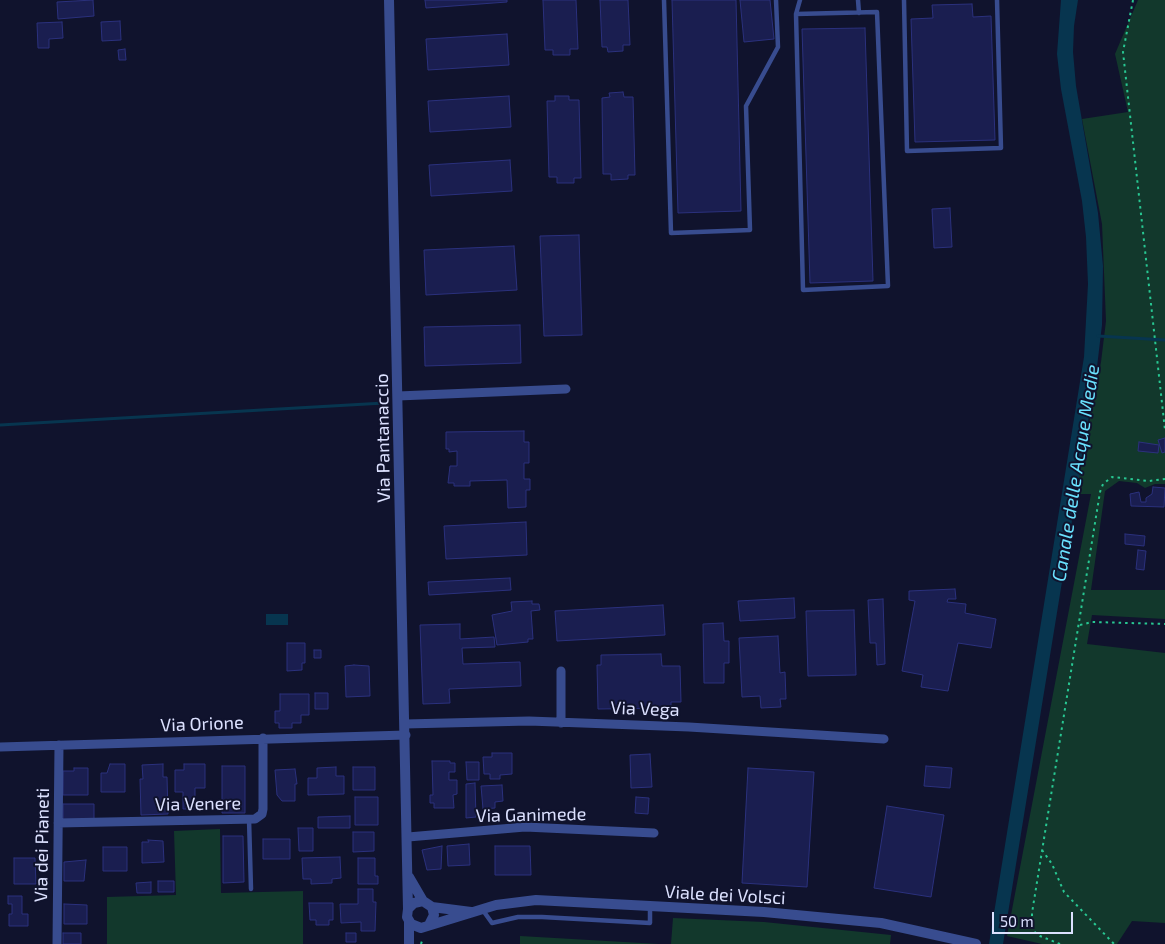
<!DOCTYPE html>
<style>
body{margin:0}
#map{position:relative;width:1165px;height:944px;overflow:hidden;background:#10132d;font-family:"Exo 2",sans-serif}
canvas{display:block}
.scale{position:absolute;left:992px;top:912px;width:81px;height:22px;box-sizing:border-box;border:2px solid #dce1ff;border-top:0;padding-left:6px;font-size:15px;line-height:18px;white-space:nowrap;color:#dce1ff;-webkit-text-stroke:4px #10132d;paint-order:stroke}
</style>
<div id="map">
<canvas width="1165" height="944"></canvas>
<div class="scale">50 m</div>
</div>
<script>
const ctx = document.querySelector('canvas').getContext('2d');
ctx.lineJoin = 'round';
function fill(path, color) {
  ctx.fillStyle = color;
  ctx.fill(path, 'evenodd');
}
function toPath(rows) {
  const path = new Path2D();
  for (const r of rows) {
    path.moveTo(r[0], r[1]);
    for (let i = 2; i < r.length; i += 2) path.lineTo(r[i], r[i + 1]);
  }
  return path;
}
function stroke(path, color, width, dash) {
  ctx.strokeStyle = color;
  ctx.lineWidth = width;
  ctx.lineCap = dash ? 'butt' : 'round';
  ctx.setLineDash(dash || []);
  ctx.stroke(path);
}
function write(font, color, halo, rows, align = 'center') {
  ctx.font = font + ' "Exo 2",sans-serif';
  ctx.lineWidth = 4;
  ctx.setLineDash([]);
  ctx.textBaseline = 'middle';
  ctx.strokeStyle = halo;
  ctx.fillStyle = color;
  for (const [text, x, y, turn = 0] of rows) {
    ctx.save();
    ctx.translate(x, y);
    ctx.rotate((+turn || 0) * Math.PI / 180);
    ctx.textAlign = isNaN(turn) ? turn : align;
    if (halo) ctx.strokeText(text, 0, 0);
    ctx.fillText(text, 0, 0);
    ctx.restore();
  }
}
const green = toPath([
 [1138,0,1165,0,1165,484,1155,484,1145,488,1137,483,1119,481,1105,491,1091,590,1165,590,1165,619,1092,615,1087,644,1165,653,1165,923,1132,921,1117,944,1042,944,1007,936,1091,494,1075,494,1101,362,1106,321,1102,224,1082,119,1128,112,1115,54],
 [220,829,221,893,303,891,303,944,107,944,107,897,176,895,174,831],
 [673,918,764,922,891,935,890,944,671,944],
 [520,936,659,944,520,944]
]);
const water = toPath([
 [1061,0,1078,0,1074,26,1073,52,1076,86,1098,213,1103,266,1102,325,1097,367,1003,944,989,944,1084,357,1088,284,1086,237,1082,201,1061,89,1057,54],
 [266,614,288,614,288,625,266,625]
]);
const stream = toPath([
 [1098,336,1165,340],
 [0,425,384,403]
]);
const building = toPath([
 [93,0,94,16,58,19,57,2,93,0],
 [425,0,507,0,507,2,426,8,425,0],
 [543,0,576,0,578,49,570,49,570,55,553,55,553,50,545,50,543,0],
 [600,0,628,0,630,45,623,45,623,51,608,52,607,47,602,47,600,0],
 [672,0,736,0,741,211,678,213,672,0],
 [740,0,770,0,774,39,744,42,740,0],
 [972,4,973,17,991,16,995,140,915,142,911,19,933,18,932,5,972,4],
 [120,21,121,40,102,41,101,22,120,21],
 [62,22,63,38,49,39,49,48,38,48,37,23,62,22],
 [865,28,873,281,810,283,802,29,865,28],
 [507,34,509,65,428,70,426,39,507,34],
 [125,49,126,60,119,60,118,50,125,49],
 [623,92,624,97,633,97,635,175,628,175,628,179,611,180,611,174,603,174,602,98,610,97,609,93,623,92],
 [509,96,511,127,430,132,428,101,509,96],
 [555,96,569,96,569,100,579,100,581,178,574,178,574,183,557,183,557,177,549,177,547,101,555,101,555,96],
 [510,160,512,191,431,196,429,165,510,160],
 [950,208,952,247,934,248,932,209,950,208],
 [579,235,582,335,544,336,540,236,579,235],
 [514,246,517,290,426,295,424,250,514,246],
 [520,325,521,363,425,366,424,327,520,325],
 [524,431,524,442,529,442,529,463,524,463,524,479,530,479,530,490,526,490,526,507,508,508,507,480,470,481,470,486,454,486,454,483,448,483,450,466,457,466,457,451,449,452,449,449,446,449,446,432,524,431],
 [1165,438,1165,452,1162,453,1158,440,1165,438],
 [1139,442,1159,445,1158,453,1138,451,1139,442],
 [1153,487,1165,488,1164,507,1131,506,1130,494,1139,492,1141,502,1146,502,1146,498,1152,494,1153,487],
 [526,522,527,555,446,559,444,526,526,522],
 [1125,534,1145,536,1144,546,1125,544,1125,534],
 [1138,550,1146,551,1144,570,1136,569,1138,550],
 [510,578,511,590,429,595,428,582,510,578],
 [955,589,956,599,948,599,947,602,966,604,965,613,996,619,991,648,958,643,948,691,921,687,923,675,902,671,915,601,909,600,909,591,955,589],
 [794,598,795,618,740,621,738,601,794,598],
 [883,599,885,664,877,665,876,643,870,643,868,600,883,599],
 [532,601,532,604,539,604,540,610,531,611,533,639,528,639,528,642,497,645,492,615,512,611,511,602,532,601],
 [663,605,665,635,557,641,555,611,663,605],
 [854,610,856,675,808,676,806,611,854,610],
 [723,623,724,641,729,641,729,663,724,663,724,683,704,683,703,624,723,623],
 [460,624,460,639,494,637,495,647,462,648,463,664,520,662,521,686,449,689,450,703,423,704,420,625,460,624],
 [778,636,780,673,785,672,786,699,780,699,781,707,761,708,760,696,742,697,739,638,778,636],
 [287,643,305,643,305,663,302,663,302,670,287,671,287,643],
 [314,650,321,650,321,658,314,658,314,650],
 [661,654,662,666,680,666,681,702,671,702,671,708,598,709,597,665,601,665,601,655,661,654],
 [354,665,369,666,370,696,346,697,345,666,354,665],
 [315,693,328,693,328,709,315,709,315,693],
 [280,694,309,694,309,715,301,715,301,723,292,723,292,728,279,728,279,723,275,723,275,711,280,711,280,694],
 [492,753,512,753,512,774,500,775,500,779,490,779,490,774,484,774,483,757,492,757,492,753],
 [650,754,652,787,631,788,630,755,650,754],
 [432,761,450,761,450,763,455,763,455,772,449,772,449,780,457,780,457,794,453,795,454,808,434,808,434,803,430,803,430,795,433,795,432,761],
 [466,762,479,762,479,780,467,780,466,762],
 [110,764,125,764,125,792,101,792,101,773,107,773,110,764],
 [163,764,163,777,167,777,168,814,141,815,140,779,143,779,142,765,163,764],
 [184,764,205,764,205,788,195,788,195,809,183,809,183,792,175,792,175,770,184,770,184,764],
 [222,766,245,766,245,813,222,813,222,766],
 [926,766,952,768,950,788,924,786,926,766],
 [336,767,336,776,344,776,344,794,308,795,308,778,317,778,317,768,336,767],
 [353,767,375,767,375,790,353,790,353,767],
 [74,768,88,768,88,795,63,795,63,771,74,771,74,768],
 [748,768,814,772,807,887,742,883,748,768],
 [295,769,297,784,295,784,295,801,282,801,277,795,275,770,295,769],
 [475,783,476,817,466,818,466,784,475,783],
 [502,785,503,801,495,802,495,808,483,809,481,786,502,785],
 [355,797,378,797,378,825,355,825,355,797],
 [636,797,649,798,648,814,635,813,636,797],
 [63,804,94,804,94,820,63,820,63,804],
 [887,806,944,815,931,897,874,888,887,806],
 [350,816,350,828,318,828,318,817,350,816],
 [298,828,313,828,313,851,299,851,298,828],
 [353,832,374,832,374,851,353,852,353,832],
 [223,836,243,836,244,882,223,883,223,836],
 [263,839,290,839,290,859,263,859,263,839],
 [148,840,163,841,164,862,142,863,142,842,149,842,148,840],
 [469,844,470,865,448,866,447,846,469,844],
 [442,846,441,869,427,870,422,850,442,846],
 [495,846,530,846,531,875,495,875,495,846],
 [103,847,127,847,127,871,103,871,103,847],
 [340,857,341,878,332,879,332,883,311,884,311,879,303,879,302,858,340,857],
 [14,858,35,858,36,884,14,884,14,858],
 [358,858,375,858,375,876,378,876,378,884,358,884,358,858],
 [86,860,84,881,64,881,64,862,86,860],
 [158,881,174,881,174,892,158,892,158,881],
 [151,882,151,893,137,893,136,883,151,882],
 [358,889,373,889,373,902,376,902,375,931,361,931,361,922,341,923,340,904,358,904,358,889],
 [8,896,22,896,22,914,28,914,28,926,9,926,9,914,12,914,12,904,8,904,8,896],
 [309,903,333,903,333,920,329,920,329,925,316,925,316,920,310,920,309,903],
 [64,904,87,905,87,924,64,924,64,904],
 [63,933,81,933,81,944,63,944,63,933],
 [346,933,356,933,356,942,346,942,346,933]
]);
const path = toPath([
 [1133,0,1123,52,1165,430],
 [1080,625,1092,622,1165,624],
 [1042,850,1052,864,1064,892,1114,944],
 [421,944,423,938],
 [1060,944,1040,936,1032,930,1032,913,1100,492,1103,484,1112,477,1149,481,1165,479]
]);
const service = toPath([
 [664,0,671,233,750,230,746,106,778,47,776,0],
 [858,0,859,13],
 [904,0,907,151,1001,148,997,0],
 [796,14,877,12,888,286,803,290,796,14,800,0],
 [249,819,251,889],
 [482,909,492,923,518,917,542,917,650,923,650,907]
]);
const minor = toPath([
 [398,396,566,389],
 [561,723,561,671],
 [405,724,529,721,689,727,884,739],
 [0,747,406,735],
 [58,823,255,819,262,814,263,809,263,738],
 [408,837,525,827,654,833],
 [57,944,59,745]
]);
const tertiary = toPath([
 [389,0,408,909],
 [409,877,423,901],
 [432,907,471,912],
 [409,921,409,944],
 [429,925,434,915,432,907,423,901,414,903,408,909,407,917,411,924,421,928,496,905,536,900,764,912,881,923,976,944]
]);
const streetNames = [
 ["Via Pantanaccio",383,438,-91],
 ["Via Vega",645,709,2],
 ["Via Orione",202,724,-2],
 ["Via Venere",198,804,-1],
 ["Via Ganimede",531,815,-1],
 ["Via dei Pianeti",42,845,-89],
 ["Viale dei Volsci",725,895,3]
];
const waterNames = [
 ["Canale delle Acque Medie",1076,473,-81]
];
fill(green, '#12382c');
fill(water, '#07354f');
stroke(stream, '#07354f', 3);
fill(building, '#1a1e50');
stroke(building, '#2b317d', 1);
stroke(path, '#28c792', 2, [2.5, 4]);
stroke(service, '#384c8f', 4.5);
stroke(minor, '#384c8f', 9);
stroke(tertiary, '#384c8f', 10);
write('18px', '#dce1ff', '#10132d', streetNames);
write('italic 19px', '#6ae2ff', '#10132d', waterNames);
</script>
